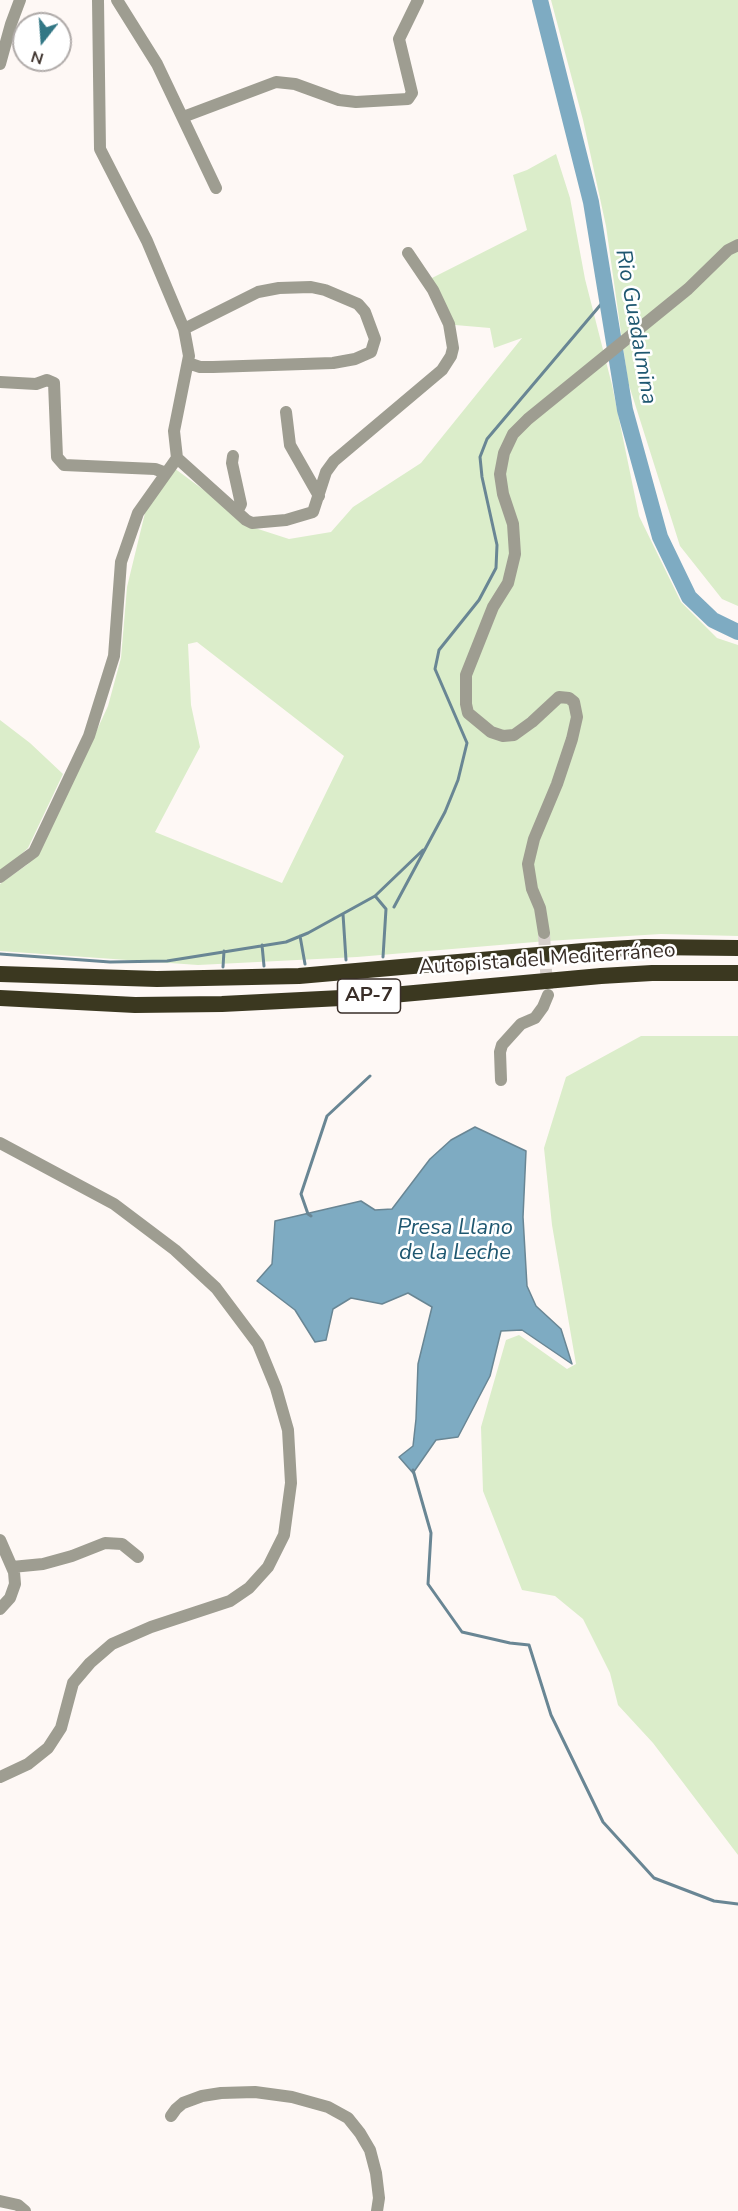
<!DOCTYPE html>
<meta charset="utf-8">
<style>
body{margin:0}
#map{position:relative;width:738px;height:2211px;overflow:hidden;background:#fef8f5;font-family:"Nunito Sans",sans-serif}
canvas{display:block}
.north{position:absolute;left:12px;top:12px;width:60px;height:60px;box-sizing:border-box;background:#fff;border:2px solid #b0aba9;border-radius:50%;rotate:197deg;font-size:16px;font-weight:700;line-height:24px;text-align:center;color:#392e28}
.north::after{content:'';display:block;margin:auto;width:21px;height:27px;background:#327785;clip-path:polygon(50% 0,100% 100%,50% 72%,0 100%)}
</style>
<div id="map">
<canvas width="738" height="2211"></canvas>
<div class="north">N</div>
</div>
<script>
const ctx = document.querySelector('canvas').getContext('2d');
ctx.lineJoin = 'round';
function fill(path, color) {
  ctx.fillStyle = color;
  ctx.fill(path, 'evenodd');
}
function toPath(rows) {
  const path = new Path2D();
  for (const r of rows) {
    path.moveTo(r[0], r[1]);
    for (let i = 2; i < r.length; i += 2) path.lineTo(r[i], r[i + 1]);
  }
  return path;
}
function stroke(path, color, width, dash) {
  ctx.strokeStyle = color;
  ctx.lineWidth = width;
  ctx.lineCap = dash ? 'butt' : 'round';
  ctx.setLineDash(dash || []);
  ctx.stroke(path);
}
function write(font, color, halo, rows, align = 'center') {
  ctx.font = font + ' "Nunito Sans",sans-serif';
  ctx.lineWidth = 5;
  ctx.setLineDash([]);
  ctx.textBaseline = 'middle';
  ctx.strokeStyle = halo;
  ctx.fillStyle = color;
  for (const [text, x, y, turn = 0] of rows) {
    ctx.save();
    ctx.translate(x, y);
    ctx.rotate((+turn || 0) * Math.PI / 180);
    ctx.textAlign = isNaN(turn) ? turn : align;
    if (halo) ctx.strokeText(text, 0, 0);
    ctx.fillText(text, 0, 0);
    ctx.restore();
  }
}
const green = toPath([
 [551,0,738,0,738,606,722,599,680,546,628,382,606,226,583,120],
 [556,154,570,198,585,279,612,385,639,516,681,602,717,638,738,645,738,936,661,934,547,941,357,957,198,965,0,951,0,884,28,864,84,758,108,706,121,658,127,587,145,513,174,468,255,528,289,539,331,532,353,507,421,463,522,338,494,348,490,328,455,325,430,279,527,230,513,175,527,170],
 [197,642,344,756,282,883,155,832,200,747,191,705,188,644],
 [0,720,30,743,63,774,28,848,0,874],
 [641,1036,738,1036,738,1855,653,1743,618,1705,610,1673,583,1619,555,1596,522,1590,483,1491,481,1427,506,1340,519,1335,567,1369,576,1364,552,1225,544,1148,566,1077]
]);
const water = toPath([
 [475,1127,526,1151,523,1217,527,1286,536,1306,561,1329,572,1364,522,1330,501,1331,490,1376,458,1437,436,1440,413,1473,399,1457,413,1446,416,1419,418,1364,432,1307,408,1293,382,1304,351,1298,333,1309,326,1340,315,1342,295,1310,257,1281,272,1264,275,1221,361,1201,375,1210,392,1209,430,1159,451,1140,475,1127]
]);
const stream = toPath([
 [376,897,386,909,383,957],
 [394,907,445,812,458,780,467,743,435,669,439,650,479,600,496,568,497,545,482,477,480,457,487,439,608,296],
 [343,914,346,960],
 [300,936,305,964],
 [262,945,264,966],
 [0,954,110,962,167,961,286,942,308,933,375,896,423,850],
 [223,967,224,951],
 [311,1216,308,1214,301,1194,327,1116,370,1076],
 [413,1470,431,1533,428,1584,462,1632,510,1643,529,1645,551,1715,603,1822,654,1878,714,1901,738,1904]
]);
const river = toPath([
 [540,0,591,202,625,410,660,537,689,597,713,620,738,632]
]);
const minorTunnel = toPath([
 [544,933,547,989]
]);
const minor = toPath([
 [117,0,157,64,216,188],
 [0,64,11,24,20,0],
 [183,117,276,82,295,84,339,100,356,102,408,99,412,93,399,39,418,0],
 [184,329,258,292,279,288,311,287,325,290,358,304,365,312,375,339,371,352,355,359,333,363,213,367,200,367,188,363],
 [0,382,36,384,47,380,54,383,57,457,64,465,155,469,166,473],
 [286,412,290,445,319,496],
 [233,456,232,463,241,504,237,512],
 [177,458,246,520,252,523,286,520,313,512,326,472,334,461,442,370,451,356,453,348,449,324,433,290,408,253],
 [0,877,34,852,89,736,114,656,121,562,138,513,177,458,174,431,189,356,184,329,147,241,100,149,98,0],
 [544,933,540,908,532,889,528,864,534,839,557,784,572,739,577,717,574,702,569,698,559,697,532,722,514,735,503,736,491,732,468,713,466,704,466,675,493,607,508,583,515,554,513,524,503,494,500,474,504,453,513,434,528,419,688,289,728,250,738,245],
 [501,1080,500,1052,502,1045,521,1024,535,1018,543,1007,548,995],
 [0,1143,114,1204,175,1250,216,1288,258,1344,276,1388,288,1430,291,1483,284,1535,268,1567,249,1588,230,1601,151,1627,112,1644,90,1663,73,1683,61,1728,48,1748,28,1764,0,1777],
 [0,1540,14,1572,15,1584,10,1598,0,1609],
 [12,1567,43,1564,72,1556,105,1543,122,1544,138,1557],
 [171,2116,176,2109,183,2103,202,2096,221,2093,255,2092,292,2097,328,2107,348,2118,360,2133,370,2150,376,2173,379,2198,377,2211],
 [0,2201,18,2205,25,2211]
]);
const highway = toPath([
 [0,974,157,979,299,976,595,950,645,947,738,948],
 [0,998,135,1005,222,1004,381,996,601,976,652,973,738,973]
]);
const shields = [
 [369,996,63]
];
const shieldNames = [
 ["AP-7",369,996]
];
const streetNames = [
 ["Autopista del Mediterráneo",547,960,-4]
];
const waterNames = [
 ["Rio Guadalmina",635,327,80],
 ["Presa Llano",455,1229],
 ["de la Leche",455,1254]
];
fill(green, '#dbedca');
fill(water, '#7eabc2');
stroke(water, '#698694', 1.5);
stroke(stream, '#698694', 3);
stroke(river, '#7eabc2', 16);
stroke(minorTunnel, '#d7d0cc', 12, [12, 6]);
stroke(minor, '#9e9d91', 12);
stroke(highway, '#3b3820', 16);
for (const [x, y, w] of shields) {
  const box = new Path2D();
  box.roundRect(x - w / 2, y - 17, w, 34, 4.5);
  ctx.fillStyle = '#fff';
  ctx.fill(box);
  stroke(box, '#392e28', 1.5);
}
write('bold 20px', '#392e28', null, shieldNames);
write('21px', '#392e28', '#fff', streetNames);
write('italic 22px', '#1e5770', '#fff', waterNames);
</script>
